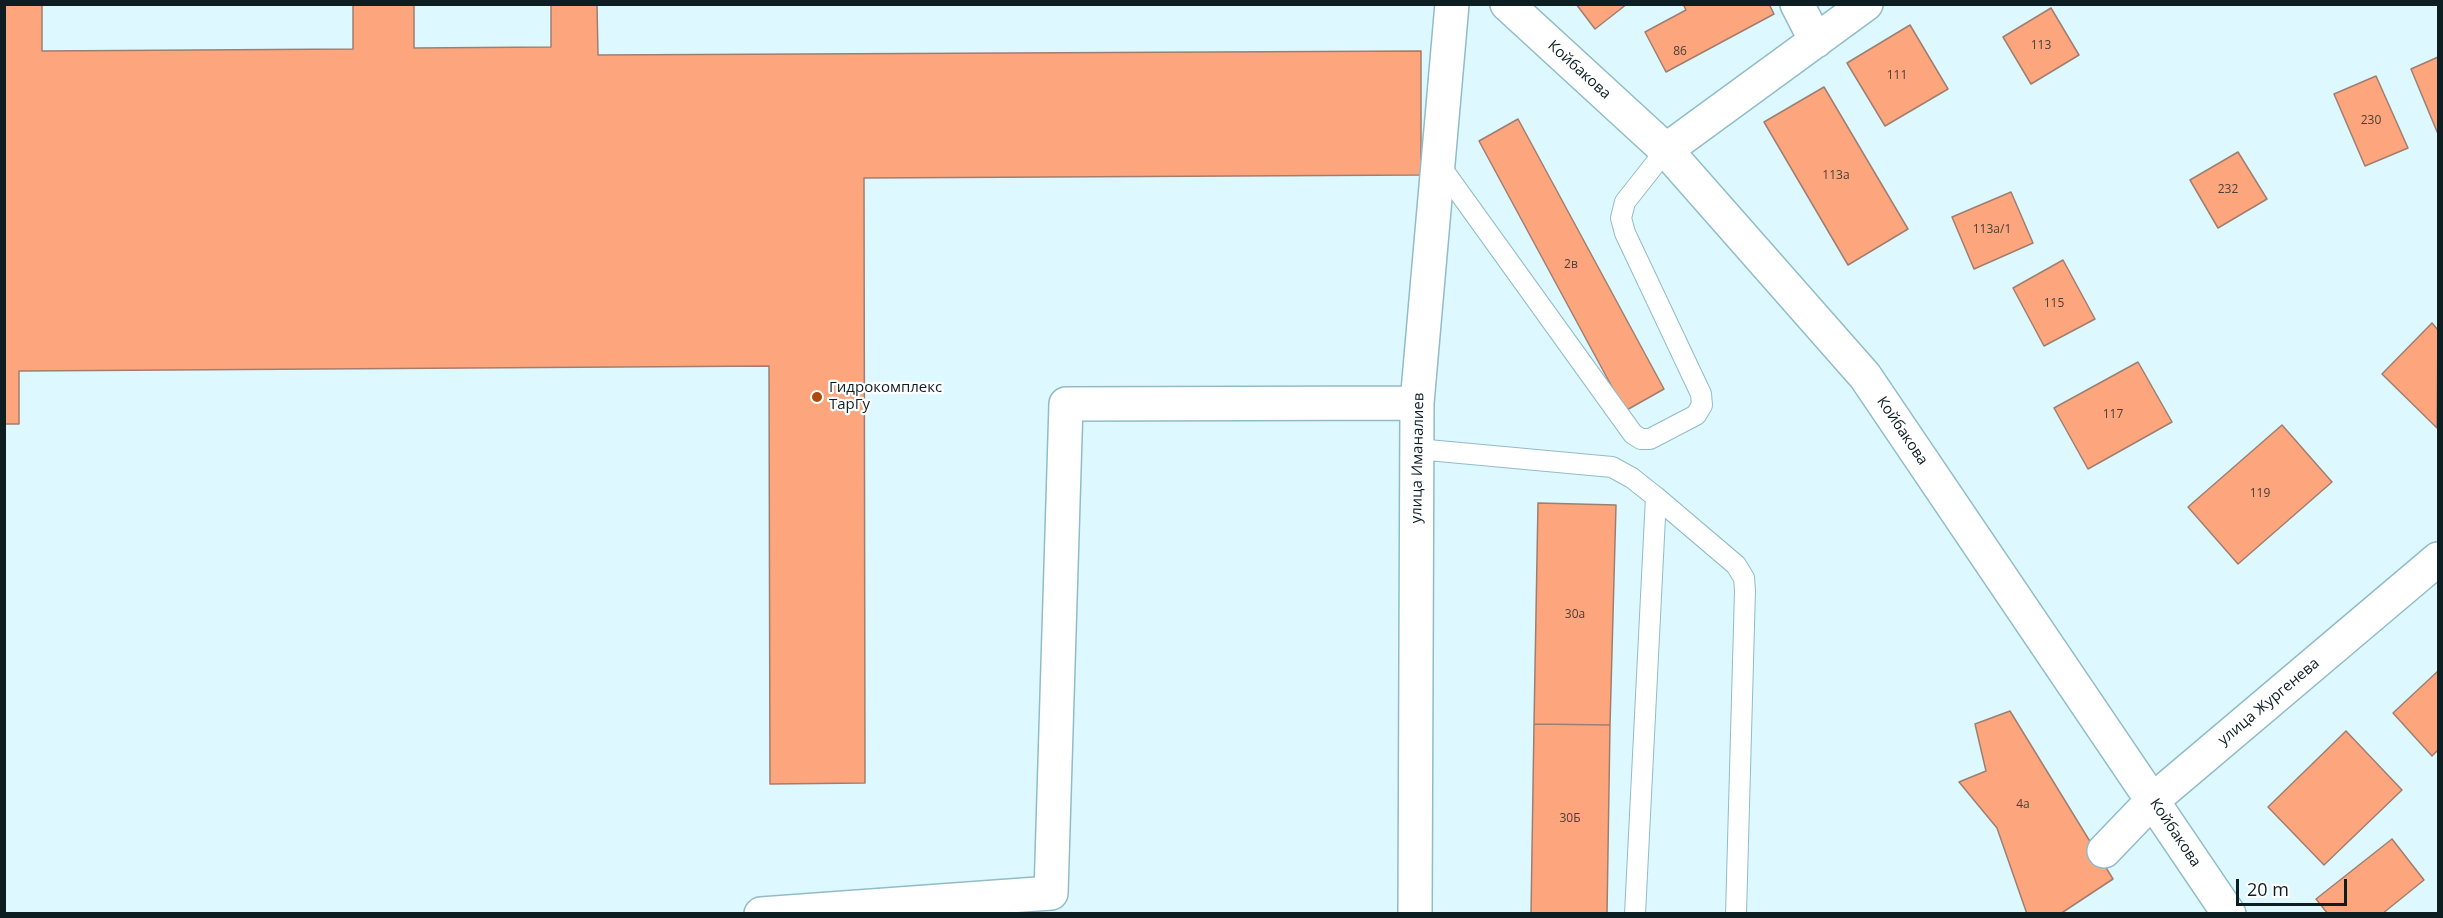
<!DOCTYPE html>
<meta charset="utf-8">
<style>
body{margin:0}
#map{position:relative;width:2443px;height:918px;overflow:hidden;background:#def8ff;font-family:"Open Sans",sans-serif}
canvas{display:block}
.frame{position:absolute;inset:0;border:6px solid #0d1e22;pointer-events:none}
.scale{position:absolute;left:2236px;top:879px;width:111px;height:27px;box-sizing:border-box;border:3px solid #0d1e22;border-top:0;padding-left:8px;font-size:18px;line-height:21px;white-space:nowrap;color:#0d1e22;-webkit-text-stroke:4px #fff;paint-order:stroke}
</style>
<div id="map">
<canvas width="2443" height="918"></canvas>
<div class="frame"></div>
<div class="scale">20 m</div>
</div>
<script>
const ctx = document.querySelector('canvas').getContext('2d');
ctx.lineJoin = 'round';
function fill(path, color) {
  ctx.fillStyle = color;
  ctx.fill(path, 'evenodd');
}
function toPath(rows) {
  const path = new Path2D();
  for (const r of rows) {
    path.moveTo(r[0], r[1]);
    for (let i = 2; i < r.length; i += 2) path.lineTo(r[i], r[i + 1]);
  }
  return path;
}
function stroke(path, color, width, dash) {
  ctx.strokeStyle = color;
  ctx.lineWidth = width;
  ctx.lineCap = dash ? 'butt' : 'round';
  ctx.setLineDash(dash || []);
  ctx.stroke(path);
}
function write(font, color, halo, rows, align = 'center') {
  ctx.font = font + ' "Open Sans",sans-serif';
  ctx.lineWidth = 4.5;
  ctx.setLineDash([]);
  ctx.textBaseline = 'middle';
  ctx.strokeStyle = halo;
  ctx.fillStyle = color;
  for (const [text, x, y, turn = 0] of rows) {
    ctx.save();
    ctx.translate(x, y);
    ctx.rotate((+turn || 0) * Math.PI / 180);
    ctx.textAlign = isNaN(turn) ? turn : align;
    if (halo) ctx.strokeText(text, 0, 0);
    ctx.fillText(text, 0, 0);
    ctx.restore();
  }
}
const building = toPath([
 [4,4,42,4,42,51,353,49,353,4,414,4,414,48,551,47,551,4,597,4,598,55,1421,51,1421,175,864,178,865,783,770,784,769,366,19,371,19,424,4,424,4,4],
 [1576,4,1627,4,1595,29,1576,4],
 [1683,4,1769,4,1774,14,1666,72,1645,32,1686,10,1683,4],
 [2051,8,2079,55,2031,84,2003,37,2051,8],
 [1910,25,1948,89,1885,126,1847,63,1910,25],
 [2438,57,2438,134,2411,69,2438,57],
 [2376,76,2408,148,2365,166,2334,94,2376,76],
 [1824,87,1908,229,1848,265,1764,122,1824,87],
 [1518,119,1664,389,1625,411,1479,141,1518,119],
 [2238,152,2267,199,2218,228,2190,180,2238,152],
 [2011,192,2033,243,1974,269,1952,217,2011,192],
 [2063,260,2095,319,2044,346,2013,288,2063,260],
 [2432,323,2438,330,2437,428,2382,374,2432,323],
 [2138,362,2172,422,2088,469,2054,408,2138,362],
 [2282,425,2332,482,2238,564,2188,507,2282,425],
 [1538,503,1616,505,1610,725,1534,724,1538,503],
 [2438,671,2438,750,2432,756,2393,713,2438,671],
 [2010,711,2113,879,2060,914,2027,914,1997,828,1959,782,1986,771,1975,724,2010,711],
 [1534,724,1610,725,1607,914,1531,914,1534,724],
 [2346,731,2402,790,2324,865,2268,807,2346,731],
 [2392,839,2424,880,2382,914,2328,914,2316,899,2392,839]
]);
const lane = toPath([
 [1438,163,1633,434,1641,439,1650,439,1696,415,1702,405,1701,394,1625,233,1621,218,1625,202,1666,150],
 [1417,449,1612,467,1632,478,1656,497,1736,565,1744,578,1745,590,1736,914],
 [1635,914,1656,497]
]);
const street = toPath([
 [1797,4,1816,41],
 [1666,150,1866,4],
 [2104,851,2153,800,2438,559],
 [761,914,1051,893,1066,404,1417,403],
 [1415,914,1417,403,1452,4]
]);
const secondary = toPath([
 [1507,4,1666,150,1865,376,2229,914]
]);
const markers = [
 [817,397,6,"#ac490d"]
];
const numberNames = [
 ["113",2041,46],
 ["86",1680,52],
 ["111",1897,76],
 ["230",2371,121],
 ["113а",1836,176],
 ["232",2228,190],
 ["113а/1",1992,230],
 ["2в",1571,265],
 ["115",2054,304],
 ["117",2113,415],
 ["119",2260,494],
 ["30а",1575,615],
 ["4а",2023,805],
 ["30Б",1570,819]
];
const streetNames = [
 ["Койбакова",1579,70,42],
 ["Койбакова",1902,431,56],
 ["улица Иманалиев",1418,458,-89],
 ["улица Жургенева",2269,702,-40],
 ["Койбакова",2175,833,56]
];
const poiNames = [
 ["Гидрокомплекс",829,388],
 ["ТарГу",829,405]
];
fill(building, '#fda67d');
stroke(building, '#a07e6f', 1.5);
stroke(lane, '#91bcc7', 22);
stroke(street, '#91bcc7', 36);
stroke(secondary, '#91bcc7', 36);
stroke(lane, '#fff', 20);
stroke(street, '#fff', 33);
stroke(secondary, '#fff', 33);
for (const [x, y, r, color] of markers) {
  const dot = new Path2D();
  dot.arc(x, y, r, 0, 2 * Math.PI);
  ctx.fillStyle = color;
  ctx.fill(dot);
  stroke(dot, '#fff', 2);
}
write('12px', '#494039', null, numberNames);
write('15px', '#0d1e22', '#fff', streetNames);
write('15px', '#0d1e22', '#fff', poiNames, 'left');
</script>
